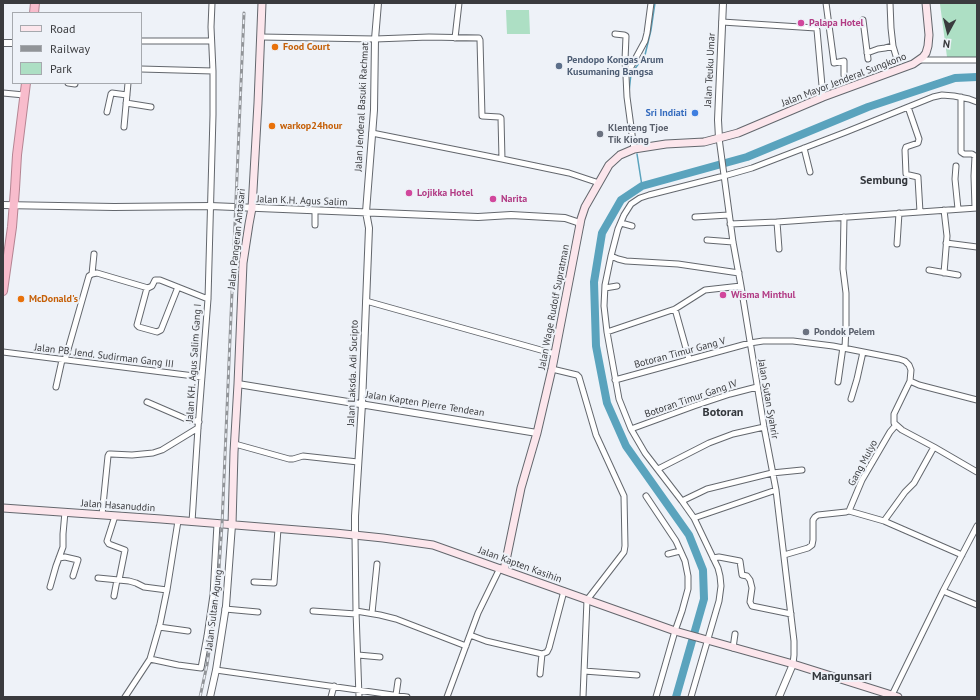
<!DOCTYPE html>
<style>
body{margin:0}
#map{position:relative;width:980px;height:700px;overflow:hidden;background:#eef2f8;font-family:"PT Sans",sans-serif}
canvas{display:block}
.frame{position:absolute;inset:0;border:4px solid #3a3b3e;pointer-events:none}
.legend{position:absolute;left:12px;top:12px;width:130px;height:72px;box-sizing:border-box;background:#eef2f8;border:1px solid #a6a9ae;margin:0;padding:5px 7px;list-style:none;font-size:12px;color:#3a3b3e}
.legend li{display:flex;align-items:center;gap:8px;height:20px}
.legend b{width:20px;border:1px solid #a6a9ae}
.north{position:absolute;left:928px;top:12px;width:40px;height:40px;-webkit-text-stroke:3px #eef2f8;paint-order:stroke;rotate:187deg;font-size:11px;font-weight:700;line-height:16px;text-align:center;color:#3a3b3e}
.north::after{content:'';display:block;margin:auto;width:14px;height:18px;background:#3a3b3e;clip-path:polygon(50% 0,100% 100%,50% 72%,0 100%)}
</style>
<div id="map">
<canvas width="980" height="700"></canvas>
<div class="frame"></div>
<ul class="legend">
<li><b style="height:5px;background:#fce6ec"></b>Road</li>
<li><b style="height:5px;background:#919498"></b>Railway</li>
<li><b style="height:11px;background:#addfc4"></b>Park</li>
</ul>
<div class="north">N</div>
</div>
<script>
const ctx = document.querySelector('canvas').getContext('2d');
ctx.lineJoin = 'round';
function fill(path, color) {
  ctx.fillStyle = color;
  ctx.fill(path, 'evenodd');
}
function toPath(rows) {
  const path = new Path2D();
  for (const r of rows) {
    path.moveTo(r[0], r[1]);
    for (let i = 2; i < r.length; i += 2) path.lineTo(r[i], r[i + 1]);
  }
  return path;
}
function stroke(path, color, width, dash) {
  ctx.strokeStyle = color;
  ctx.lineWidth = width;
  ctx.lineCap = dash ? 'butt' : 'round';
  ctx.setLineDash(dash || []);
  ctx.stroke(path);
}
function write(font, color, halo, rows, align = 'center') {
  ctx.font = font + ' "PT Sans",sans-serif';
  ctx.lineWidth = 4;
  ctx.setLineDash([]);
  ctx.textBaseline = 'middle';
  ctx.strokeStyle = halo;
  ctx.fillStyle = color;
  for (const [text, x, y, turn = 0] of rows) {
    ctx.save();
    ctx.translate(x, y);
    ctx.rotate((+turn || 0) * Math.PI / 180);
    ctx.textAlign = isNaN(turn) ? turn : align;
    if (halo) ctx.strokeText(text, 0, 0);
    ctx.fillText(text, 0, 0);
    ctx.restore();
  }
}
const green = toPath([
 [940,4,977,4,977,57,947,57],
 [506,10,529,10,530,34,507,34]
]);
const stream = toPath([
 [629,92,631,74,645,55,651,30,655,3],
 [637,154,642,186]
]);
const river = toPath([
 [676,697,704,599,703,570,689,535,626,446,607,403,596,346,594,282,602,233,621,200,642,186,747,157,868,107,955,78,977,77]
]);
const minor = toPath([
 [826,3,834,63,844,61,844,75],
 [890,3,891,28,893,46,896,56],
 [863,20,868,59],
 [722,22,816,28,817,30,823,97],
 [615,34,624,35,626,36,625,60,626,76],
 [261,37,375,39,429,37,479,38,480,40,482,116,499,117,501,118,502,159],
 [455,38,459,3],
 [141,41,211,41],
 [867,53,878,49,885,48,893,46],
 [919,60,977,60],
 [141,69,213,71],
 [68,83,75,84],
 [3,93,24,95],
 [961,97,961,152,964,154,972,154,975,156,974,176,975,208],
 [126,103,151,107],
 [908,107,919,139,918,143,906,147,905,150,906,174,909,175,918,177,918,178,920,212],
 [107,112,111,94,112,93,127,95],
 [124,127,128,83],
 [372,133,502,159,569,173,599,183],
 [719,138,733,242,741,286,764,427,776,490,794,641,794,655,793,664],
 [804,148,810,172],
 [634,149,627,97,626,76,645,41,647,33,651,3],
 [956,166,955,179,958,209],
 [695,217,729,215],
 [844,217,843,269,846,293,846,326,845,348],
 [777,222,779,249],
 [621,223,632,226],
 [730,224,777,222,977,208],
 [315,225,315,211],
 [707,240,733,242],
 [946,243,977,247],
 [897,244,899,213],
 [611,256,618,259,626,261,678,264,739,273],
 [929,270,958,275],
 [944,273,947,236,944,210],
 [92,274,94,254],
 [147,288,137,325,139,327,157,332,161,330,178,287],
 [605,288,617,286],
 [366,301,555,354],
 [675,309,689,359],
 [607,332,675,309,705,290,741,286],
 [3,352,202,377],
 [65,360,89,276,92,274,97,273,148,288,152,286,155,280,160,280,208,299],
 [552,369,577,375,579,377,596,435,624,496,625,546,624,552,587,600,583,697],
 [615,380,750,343,763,341,793,341,833,346,899,359,905,361,909,365,911,370,910,381,894,414,894,423,902,430,934,447,977,472],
 [910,381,919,385,977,400],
 [838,382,843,347],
 [56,387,62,360],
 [851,399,857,379,863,352],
 [147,402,184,418,199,422],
 [631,429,694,406,730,394,757,387],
 [235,444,289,459,293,459,303,456,358,462],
 [934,447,914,483,905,492,884,521,962,555],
 [658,469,709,443,733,434,764,427],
 [646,496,676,541,685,561,688,576,688,589,682,611,675,631,656,697],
 [682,501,707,489,772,473,802,470],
 [849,511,862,480,890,432,896,425],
 [102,515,108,456,109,454,111,454,132,455,153,453,162,450,198,428],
 [115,516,107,541,109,544,125,550,119,580],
 [694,518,776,490],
 [192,522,198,428,208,299,213,115,213,71,211,27,212,3],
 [355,535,356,611,359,697],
 [668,554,680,551],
 [784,555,808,548,812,545,813,540,813,520,815,517,818,515,846,512,849,511,884,521],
 [59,558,65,557,78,560,73,576],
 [713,558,719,557,740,561,742,575,747,576,750,580,752,588,750,602,752,606,791,614],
 [98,578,129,581,136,583,144,587,167,590],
 [254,582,274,583,278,529],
 [50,587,56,566,63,547,63,534,65,512],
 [943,591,977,605],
 [114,596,117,580],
 [225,609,258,612],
 [313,611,356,614],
 [356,611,380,615,396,619,466,646],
 [372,613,377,564],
 [159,627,188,631],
 [470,635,486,641,503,645,542,654,547,652,549,648,564,591],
 [733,648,735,634],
 [358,655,380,657],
 [150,659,178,665,201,668,207,636,213,595,217,524],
 [216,670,407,697],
 [584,671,637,675],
 [540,674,542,654],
 [396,695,398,681],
 [892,695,943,591,977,526],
 [125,697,150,659,160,624,167,590,178,521],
 [331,697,334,686],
 [447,697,478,613,500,568],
 [691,697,719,601,721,586,720,576,718,568,694,518,682,501,645,453,631,429,619,399,607,332,604,306,605,285,611,256,618,229,624,215,631,204,640,198,649,195,724,176,752,168,846,132,933,97,942,95,954,96,969,99,977,102]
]);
const tertiary = toPath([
 [3,43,13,43],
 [719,138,718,120,723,3],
 [3,205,114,207,210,206,478,217,511,215,565,218,577,222,580,225],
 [238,384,537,433],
 [355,535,355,516,362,404,369,228,366,212,374,110,375,39,378,3],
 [210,697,216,670,226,606,232,525],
 [779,697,793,664]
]);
const secondary = toPath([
 [3,508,161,519,335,533,383,538,433,545,675,631,793,664,898,697],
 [232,525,234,452,238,384,243,263,249,224,252,208,258,103,262,3],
 [504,570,521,488,537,433,552,369,581,219,585,207,609,165,620,155,634,149,666,144,704,142,738,133,823,97,913,64,923,57,926,53,928,46,929,35,926,3]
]);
const trunk = toPath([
 [34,13,35,3],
 [3,291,12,227,15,189,17,155,26,83]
]);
const rail = toPath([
 [200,697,207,665,217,598,222,525,244,13]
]);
const markers = [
 [801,23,4,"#d1479c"],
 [275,47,4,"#e8710a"],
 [559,66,4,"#5c6f8a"],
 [695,113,4,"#3f7fe0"],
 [272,126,4,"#e8710a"],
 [600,134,4,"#6b7280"],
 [409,193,4,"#d1479c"],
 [493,199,4,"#d1479c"],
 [723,295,4,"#d1479c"],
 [21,299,4,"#e8710a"],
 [806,332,4,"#6b7280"]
];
const hotelNames = [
 ["Palapa Hotel",809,23],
 ["Lojikka Hotel",417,193],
 ["Narita",501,199],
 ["Wisma Minthul",731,295]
];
const foodNames = [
 ["Food Court",283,47],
 ["warkop24hour",280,126],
 ["McDonald's",29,299]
];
const serviceNames = [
 ["Pendopo Kongas Arum",567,60],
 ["Kusumaning Bangsa",567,72]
];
const streetNames = [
 ["Jalan Teuku Umar",710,70,-87],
 ["Jalan Mayor Jenderal Sungkono",844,80,-21],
 ["Jalan Jenderal Basuki Rachmat",362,107,-87],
 ["Jalan K.H. Agus Salim",302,201,2],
 ["Jalan Pangeran Antasari",237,239,-84],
 ["Jalan Wage Rudolf Supratman",554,307,-79],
 ["Botoran Timur Gang V",680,353,-15],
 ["Jalan PB. Jend. Sudirman Gang III",104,356,7],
 ["Jalan KH. Agus Salim Gang I",194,363,-86],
 ["Jalan Laksda. Adi Sucipto",353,373,-88],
 ["Botoran Timur Gang IV",691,399,-19],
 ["Jalan Sutan Syahrir",768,399,80],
 ["Jalan Kapten Pierre Tendean",425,404,9],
 ["Gang Mulyo",863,463,-62],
 ["Jalan Hasanuddin",118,506,4],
 ["Jalan Kapten Kasihin",520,565,20],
 ["Jalan Sultan Agung",214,610,-83]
];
const shopNames = [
 ["Sri Indiati",687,113]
];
const worshipNames = [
 ["Klenteng Tjoe",608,128],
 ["Tik Kiong",608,140],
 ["Pondok Pelem",814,332]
];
const quarterNames = [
 ["Sembung",884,181],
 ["Botoran",723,413],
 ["Mangunsari",842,677]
];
fill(green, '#addfc4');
stroke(stream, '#5aa3bd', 1.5);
stroke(river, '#5aa3bd', 8);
stroke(minor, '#63676d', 7);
stroke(tertiary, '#63676d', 8);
stroke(secondary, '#63676d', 9);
stroke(trunk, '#b48492', 10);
stroke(minor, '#fff', 5);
stroke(tertiary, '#fff', 6);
stroke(secondary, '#fce6ec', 7);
stroke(trunk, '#f8bccc', 8);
stroke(rail, '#919498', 3);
stroke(rail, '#eef2f8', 1.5, [4.5]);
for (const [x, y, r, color] of markers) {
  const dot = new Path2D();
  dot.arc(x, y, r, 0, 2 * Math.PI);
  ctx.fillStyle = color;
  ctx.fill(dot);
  stroke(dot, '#eef2f8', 1.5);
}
write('bold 10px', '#b23c85', '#eef2f8', hotelNames, 'left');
write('bold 10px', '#c56008', '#eef2f8', foodNames, 'left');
write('bold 10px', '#4e5e75', '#eef2f8', serviceNames, 'left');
write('10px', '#3a3b3e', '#eef2f8', streetNames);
write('bold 10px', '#366cbe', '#eef2f8', shopNames, 'right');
write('bold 10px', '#5b616d', '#eef2f8', worshipNames, 'left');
write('bold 12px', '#32363b', '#eef2f8', quarterNames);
</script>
